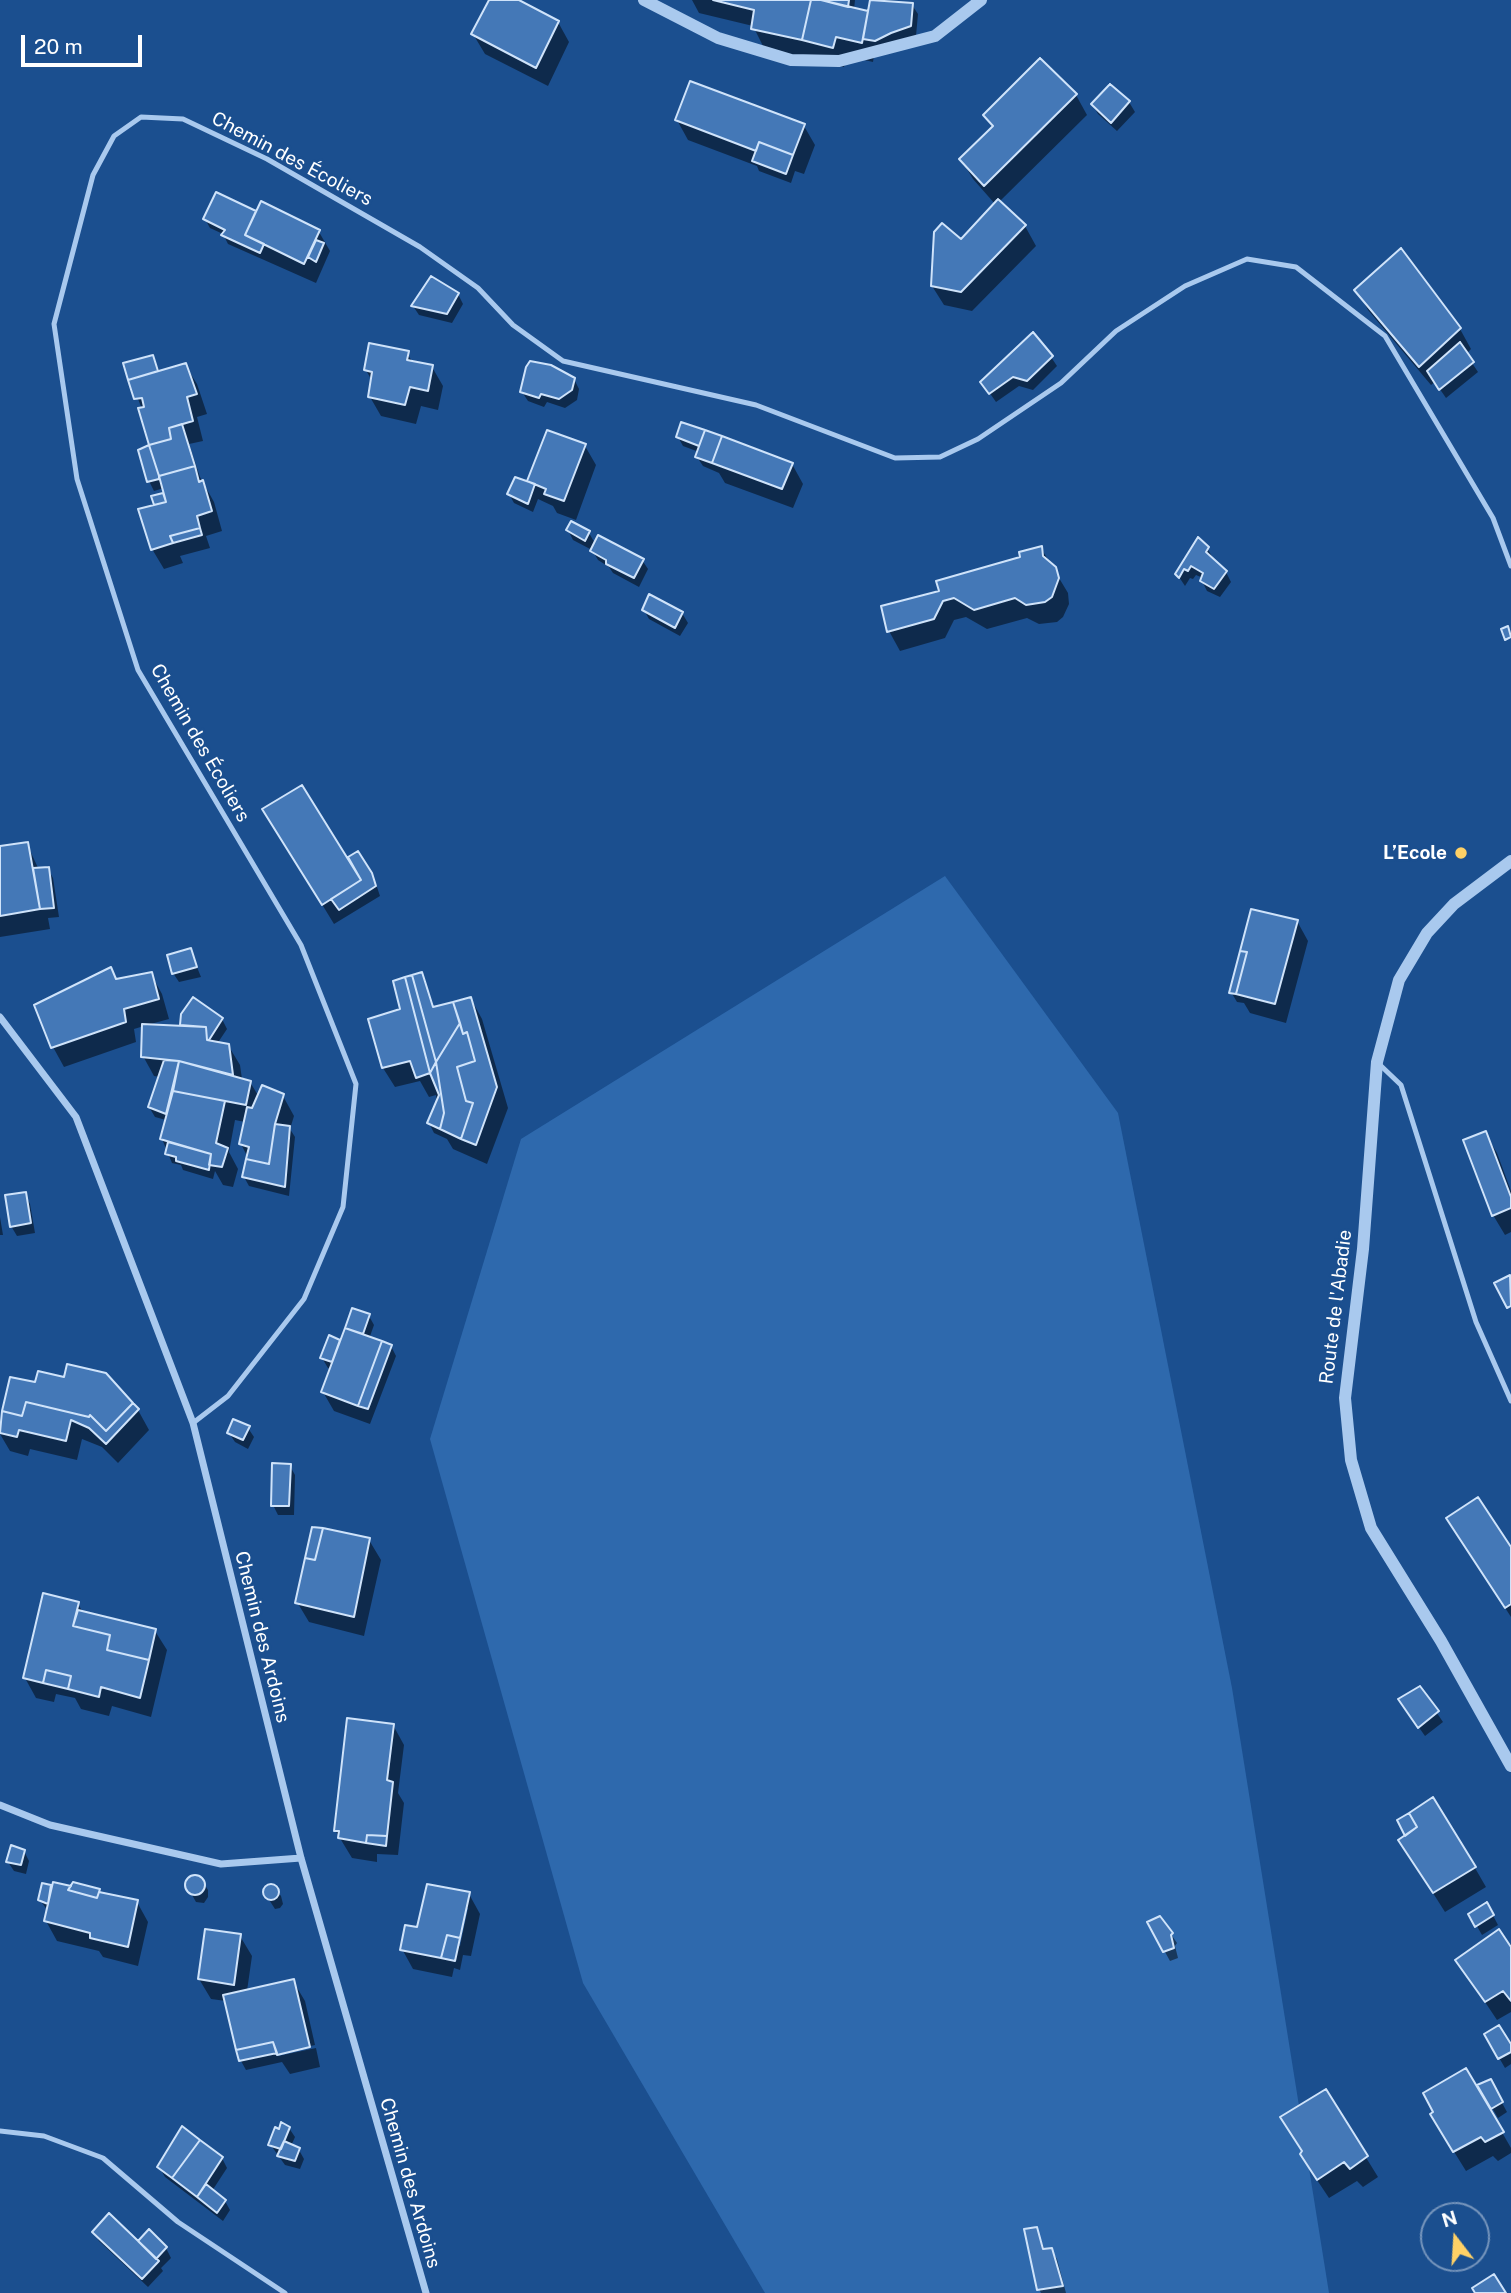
<!DOCTYPE html>
<meta charset="utf-8">
<style>
body{margin:0}
#map{position:relative;width:1511px;height:2293px;overflow:hidden;background:#1b4f8f;font-family:"Public Sans",sans-serif}
canvas{display:block}
.north{position:absolute;left:1420px;top:2202px;width:70px;height:70px;box-sizing:border-box;background:#1b4f8f;border:2px solid #7695bc;border-radius:50%;rotate:343deg;font-size:19px;font-weight:700;line-height:28px;text-align:center;color:#fff}
.north::after{content:'';display:block;margin:auto;width:24px;height:32px;background:#ffd166;clip-path:polygon(50% 0,100% 100%,50% 72%,0 100%)}
.scale{position:absolute;left:21px;top:35px;width:121px;height:32px;box-sizing:border-box;border:4px solid #fff;border-top:0;padding-left:9px;font-size:21px;line-height:24px;white-space:nowrap;color:#fff;-webkit-text-stroke:5px #1b4f8f;paint-order:stroke}
</style>
<div id="map">
<canvas width="1511" height="2293"></canvas>
<div class="north">N</div>
<div class="scale">20 m</div>
</div>
<script>
const ctx = document.querySelector('canvas').getContext('2d');
ctx.lineJoin = 'round';
function fill(path, color) {
  ctx.fillStyle = color;
  ctx.fill(path, 'evenodd');
}
function toPath(rows) {
  const path = new Path2D();
  for (const r of rows) {
    if (r.length === 3) {
      path.moveTo(r[0] + r[2], r[1]);
      path.arc(r[0], r[1], r[2], 0, 2 * Math.PI);
      continue;
    }
    path.moveTo(r[0], r[1]);
    for (let i = 2; i < r.length; i += 2) path.lineTo(r[i], r[i + 1]);
  }
  return path;
}
function stroke(path, color, width, dash) {
  ctx.strokeStyle = color;
  ctx.lineWidth = width;
  ctx.lineCap = dash ? 'butt' : 'round';
  ctx.setLineDash(dash || []);
  ctx.stroke(path);
}
function write(font, color, halo, rows, align = 'center') {
  ctx.font = font + ' "Public Sans",sans-serif';
  ctx.lineWidth = 5;
  ctx.setLineDash([]);
  ctx.textBaseline = 'middle';
  ctx.strokeStyle = halo;
  ctx.fillStyle = color;
  for (const [text, x, y, turn = 0] of rows) {
    ctx.save();
    ctx.translate(x, y);
    ctx.rotate((+turn || 0) * Math.PI / 180);
    ctx.textAlign = isNaN(turn) ? turn : align;
    if (halo) ctx.strokeText(text, 0, 0);
    ctx.fillText(text, 0, 0);
    ctx.restore();
  }
}
const green = toPath([
 [945,876,1118,1113,1232,1688,1329,2293,765,2293,583,1983,430,1439,521,1139]
]);
const shadow = toPath([
 [491,0,516,0,558,22,569,42,548,86,485,54,473,34],
 [692,0,855,0,854,10,867,13,869,16,912,5,918,14,916,36,875,49,873,62,847,56,844,67,764,48,753,26,699,13],
 [1040,60,1076,95,1087,115,999,202,1025,226,1036,246,972,311,944,305,932,286,961,241,995,204,973,179,961,159,993,129,986,116],
 [1110,86,1129,102,1135,112,1117,131,1098,114,1093,105],
 [677,120,804,126,815,145,804,174,795,171,791,183,759,171,757,166,688,140],
 [217,194,257,213,319,232,330,251,316,283,228,244,223,234,210,228,205,219],
 [1401,250,1460,329,1471,349,1466,354,1478,372,1446,398,1435,382,1431,385,1368,310,1357,290],
 [458,294,463,304,452,323,419,315,413,306],
 [407,353,413,363,432,367,443,386,438,410,421,406,416,424,381,416,370,397,372,381,366,370],
 [153,357,160,372,185,365,197,384,207,414,197,417,203,441,189,444,200,477,214,502,222,531,206,536,210,548,180,556,183,563,164,569,152,549,156,506,163,495,167,502,164,488,154,491,149,481,152,447,142,409,130,379],
 [1051,357,1057,366,1033,390,1019,386,996,402,982,382],
 [574,379,579,389,577,400,565,408,547,402,544,407,528,401,522,392],
 [682,424,792,464,803,484,793,508,725,483,719,473,703,466,697,457,699,452,683,446,678,437],
 [585,446,596,465,576,520,557,513,553,506,538,499,533,512,514,503,509,494,531,484,528,480],
 [568,530,589,533,596,545,642,560,648,569,639,587,613,573,609,567,598,560,592,550,573,540],
 [1041,548,1068,593,1069,604,1063,617,1057,622,1039,624,1027,618,987,629,966,617,954,620,945,638,900,651,889,631,941,592],
 [1207,548,1213,558,1212,560,1226,572,1231,582,1220,597,1207,591,1202,581,1203,578,1196,575,1193,579,1190,578,1185,586,1177,574],
 [644,610,682,613,688,623,680,636,649,619],
 [276,829,360,882,364,882,357,853,376,884,380,896,334,924],
 [27,844,39,870,48,869,53,878,59,917,48,918,50,929,0,937,0,848],
 [1297,921,1308,941,1286,1023,1250,1013,1244,1003,1237,1002,1231,992],
 [190,950,201,977,179,982,173,973],
 [151,974,162,994,169,1019,147,1025,184,1028,182,1025,222,1019,227,1029,217,1044,228,1045,240,1065,242,1079,250,1082,259,1097,283,1096,294,1116,290,1129,295,1137,289,1196,249,1186,244,1177,248,1158,241,1144,245,1122,235,1120,229,1152,238,1169,233,1187,223,1185,215,1171,213,1179,183,1170,181,1165,172,1163,162,1139,166,1120,155,1117,149,1107,160,1077,154,1076,143,1056,144,1026,134,1029,136,1042,64,1067,53,1047,117,981],
 [421,974,434,1008,471,999,482,1019,508,1108,487,1164,453,1149,447,1139,434,1133,429,1123,437,1102,436,1095,429,1097,420,1081,395,1087,383,1068,402,1010],
 [1485,1133,1497,1153,1511,1191,1511,1232,1505,1235,1493,1215],
 [25,1194,30,1204,35,1233,17,1236,11,1226],
 [0,1217,3,1235,0,1235],
 [353,1310,369,1316,374,1325,369,1339,391,1346,396,1356,370,1424,334,1411,323,1392,331,1369,328,1368,322,1358,339,1341,341,1343],
 [11,1379,138,1410,149,1430,118,1463,102,1447,82,1439,77,1460,30,1449,28,1456,10,1451,0,1434,0,1425],
 [248,1428,254,1437,248,1449,235,1442,229,1433],
 [290,1466,295,1475,294,1515,278,1515,273,1505],
 [1460,1538,1511,1550,1511,1617],
 [369,1540,381,1560,364,1636,309,1622,297,1602],
 [78,1604,84,1614,155,1631,167,1650,151,1717,112,1706,109,1716,81,1709,75,1698,56,1694,54,1702,36,1698,25,1678],
 [1420,1688,1443,1722,1425,1736,1406,1709],
 [393,1725,404,1745,398,1793,404,1803,398,1855,377,1854,377,1862,352,1858,335,1830],
 [24,1851,29,1861,26,1874,14,1871,8,1862],
 [1412,1860,1475,1868,1486,1887,1445,1912],
 [195,1878,202,1880,208,1890,208,1897,204,1903,196,1902,187,1886,191,1879],
 [272,1885,281,1896,283,1904,280,1908,275,1909,264,1892,265,1888],
 [50,1886,52,1891,98,1890,100,1894,137,1902,148,1922,138,1966,103,1957,99,1951,57,1941,46,1921,48,1911,40,1900],
 [469,1894,480,1914,471,1956,463,1955,460,1970,454,1968,452,1977,413,1969,402,1949,418,1929],
 [465,1908,468,1908,460,1946,457,1946],
 [1487,1904,1498,1925,1482,1935,1470,1914],
 [1160,1918,1177,1943,1175,1946,1178,1958,1170,1961,1149,1923],
 [240,1936,252,1956,247,1991,293,1981,305,2001,315,2045,278,2053,278,2056,316,2048,320,2067,290,2074,282,2062,246,2070,241,2061,226,2001,211,1999,199,1979],
 [1511,1944,1511,2012,1497,2020,1457,1960],
 [1486,2035,1511,2048,1511,2064,1505,2068],
 [1466,2070,1511,2148,1511,2153,1498,2161,1493,2156,1466,2171,1443,2134,1435,2112],
 [1490,2081,1507,2112,1498,2118,1480,2086],
 [1325,2091,1378,2177,1363,2187,1357,2181,1329,2198,1313,2174],
 [289,2128,295,2137,291,2146,299,2150,304,2159,300,2169,285,2165,270,2144,280,2131],
 [222,2158,227,2168,212,2191,225,2201,230,2210,223,2221,165,2177,159,2167],
 [1036,2229,1045,2250,1051,2250,1057,2259,1066,2293,1041,2293,1039,2289],
 [149,2231,166,2248,171,2258,161,2268,163,2271,148,2287,99,2241,94,2232,138,2244]
]);
const building = toPath([
 [489,0,519,0,559,21,536,68,471,34,489,0],
 [713,0,811,0,802,40,751,29,754,10,713,0],
 [811,0,821,0,868,11,862,43,836,37,833,48,802,40,811,0],
 [821,0,849,0,848,7,821,0],
 [870,0,913,3,911,26,891,33,875,41,863,39,870,0],
 [1040,58,1077,94,984,186,959,159,993,126,983,115,1040,58],
 [690,81,805,124,793,155,759,142,756,151,675,120,690,81],
 [1110,84,1130,101,1111,123,1091,104,1110,84],
 [759,142,793,155,786,174,752,161,759,142],
 [216,192,256,211,245,235,264,244,260,253,221,235,225,230,203,219,216,192],
 [998,199,1026,225,961,292,931,286,934,232,942,223,961,239,998,199],
 [261,201,320,230,304,264,245,235,261,201],
 [316,240,324,243,316,262,308,257,316,240],
 [1401,248,1461,328,1419,367,1354,290,1401,248],
 [431,276,459,293,447,314,411,306,431,276],
 [1033,332,1053,356,1027,381,1013,377,989,394,980,382,1033,332],
 [1460,342,1474,362,1439,390,1427,371,1460,342],
 [369,343,409,351,407,360,433,365,428,391,410,387,405,405,368,397,372,372,364,370,369,343],
 [153,355,158,371,128,380,123,363,153,355],
 [530,361,551,365,575,378,572,390,559,399,541,394,539,398,520,392,526,367,530,361],
 [186,363,197,394,187,397,193,421,169,428,171,439,149,445,138,408,144,407,142,398,134,399,128,380,186,363],
 [681,422,705,430,699,446,676,437,681,422],
 [182,424,195,466,159,476,149,445,171,439,169,428,182,424],
 [547,430,586,444,564,501,544,494,546,489,527,481,547,430],
 [705,430,722,436,712,463,695,457,705,430],
 [722,436,793,463,782,489,712,463,722,436],
 [149,445,159,476,159,479,147,482,138,450,149,445],
 [195,466,199,482,203,480,212,511,197,516,200,528,170,536,173,543,151,550,138,509,166,502,159,476,195,466],
 [515,477,535,484,528,504,507,494,515,477],
 [163,493,166,502,154,505,151,496,163,493],
 [571,521,590,531,585,541,566,530,571,521],
 [200,528,202,535,173,543,170,536,200,528],
 [598,535,644,559,634,578,606,564,606,560,590,551,598,535],
 [1198,537,1209,547,1206,552,1227,571,1214,589,1200,581,1203,573,1191,566,1188,571,1184,569,1179,578,1175,574,1198,537],
 [1042,546,1043,556,1056,567,1059,578,1052,597,1045,602,1026,605,1015,598,974,610,954,598,943,601,934,619,887,632,881,606,939,591,936,581,1020,557,1019,552,1042,546],
 [649,594,683,612,675,628,642,610,649,594],
 [1508,626,1511,637,1505,640,1501,629,1508,626],
 [302,785,361,880,322,905,262,809,302,785],
 [28,842,40,909,0,916,0,846,28,842],
 [358,851,372,873,376,886,339,910,331,899,361,880,348,857,358,851],
 [49,867,54,908,40,909,33,868,49,867],
 [1251,909,1298,920,1275,1004,1236,994,1247,952,1240,951,1251,909],
 [191,948,197,967,172,974,167,955,191,948],
 [1240,951,1247,952,1236,994,1229,993,1240,951],
 [111,967,116,979,152,972,159,999,124,1009,126,1022,51,1048,34,1005,111,967],
 [422,972,433,1007,453,1002,460,1023,436,1062,412,975,422,972],
 [412,975,436,1062,430,1073,405,977,412,975],
 [405,977,430,1073,416,1078,410,1061,382,1068,368,1019,400,1009,393,981,405,977],
 [193,997,223,1018,209,1040,207,1040,206,1027,180,1025,181,1014,193,997],
 [471,997,497,1087,476,1145,461,1139,473,1103,466,1101,457,1067,475,1061,467,1032,463,1034,453,1002,471,997],
 [460,1023,463,1034,467,1032,475,1061,457,1067,466,1101,473,1103,461,1139,440,1129,444,1113,436,1062,460,1023],
 [142,1024,206,1027,207,1040,229,1044,233,1075,179,1061,141,1057,142,1024],
 [164,1060,179,1061,166,1114,148,1107,164,1060],
 [179,1061,251,1081,246,1105,173,1091,179,1061],
 [436,1062,444,1113,440,1129,427,1123,439,1095,430,1073,436,1062],
 [262,1085,284,1094,275,1124,269,1164,246,1159,249,1147,239,1144,247,1107,252,1108,262,1085],
 [173,1091,225,1101,216,1143,228,1148,222,1167,209,1165,211,1154,160,1139,173,1091],
 [275,1124,290,1126,285,1187,242,1177,246,1159,269,1164,275,1124],
 [1486,1131,1511,1197,1511,1208,1492,1216,1463,1140,1486,1131],
 [168,1142,211,1154,209,1170,176,1161,176,1157,165,1154,168,1142],
 [26,1192,31,1223,10,1227,5,1195,26,1192],
 [1510,1275,1511,1306,1507,1308,1494,1283,1510,1275],
 [352,1308,370,1314,363,1334,345,1328,352,1308],
 [345,1328,382,1341,358,1406,321,1392,345,1328],
 [329,1335,340,1340,332,1362,320,1358,329,1335],
 [382,1341,392,1345,368,1409,358,1406,382,1341],
 [67,1364,106,1373,133,1403,106,1431,90,1415,89,1417,26,1402,22,1416,2,1411,10,1377,35,1382,38,1371,64,1377,67,1364],
 [26,1402,89,1417,90,1415,106,1431,133,1403,139,1409,106,1444,89,1428,71,1420,66,1441,19,1430,17,1437,0,1433,2,1411,22,1416,26,1402],
 [233,1419,250,1426,243,1440,227,1433,233,1419],
 [272,1463,291,1464,289,1506,271,1506,272,1463],
 [1478,1497,1511,1547,1511,1604,1505,1608,1446,1518,1478,1497],
 [312,1527,323,1528,315,1560,305,1558,312,1527],
 [323,1528,370,1538,354,1617,295,1603,305,1558,315,1560,323,1528],
 [43,1593,79,1602,73,1626,110,1635,107,1650,149,1660,140,1698,101,1687,99,1697,68,1689,71,1676,46,1670,43,1683,23,1678,43,1593],
 [78,1610,156,1629,149,1660,107,1650,110,1635,73,1626,78,1610],
 [46,1670,71,1676,68,1689,43,1683,46,1670],
 [1420,1686,1439,1711,1418,1728,1398,1699,1420,1686],
 [347,1718,394,1724,387,1780,393,1782,387,1836,367,1835,366,1843,338,1838,339,1831,334,1831,347,1718],
 [1433,1797,1476,1867,1433,1893,1398,1840,1417,1827,1409,1813,1433,1797],
 [1409,1813,1417,1827,1405,1836,1397,1820,1409,1813],
 [367,1835,387,1836,386,1846,366,1843,367,1835],
 [11,1845,25,1850,21,1865,6,1862,11,1845],
 [195,1885,10],
 [53,1882,71,1886,68,1890,97,1898,99,1892,138,1900,128,1947,90,1938,90,1933,44,1921,53,1882],
 [73,1882,100,1889,97,1898,68,1890,73,1882],
 [42,1883,51,1885,48,1904,38,1900,42,1883],
 [271,1892,8],
 [427,1884,470,1892,460,1938,447,1935,441,1958,400,1950,405,1925,417,1927,427,1884],
 [1487,1902,1494,1915,1475,1927,1468,1914,1487,1902],
 [1160,1916,1173,1933,1171,1935,1174,1948,1163,1952,1147,1922,1160,1916],
 [205,1929,241,1934,234,1985,198,1979,205,1929],
 [1499,1929,1511,1947,1511,2001,1503,1991,1485,2002,1455,1960,1499,1929],
 [447,1935,460,1938,455,1961,441,1958,447,1935],
 [294,1979,310,2047,277,2055,273,2042,236,2050,223,1995,294,1979],
 [1499,2025,1511,2044,1511,2052,1498,2059,1484,2034,1499,2025],
 [273,2042,277,2053,239,2061,236,2050,273,2042],
 [1466,2068,1504,2132,1485,2142,1481,2137,1453,2152,1430,2114,1433,2112,1423,2093,1466,2068],
 [1491,2079,1503,2102,1491,2109,1477,2085,1491,2079],
 [1326,2089,1368,2156,1350,2169,1344,2162,1317,2180,1300,2154,1302,2151,1280,2117,1326,2089],
 [281,2122,290,2127,281,2149,268,2145,275,2127,279,2129,281,2122],
 [182,2126,200,2140,172,2178,157,2167,182,2126],
 [200,2140,223,2157,197,2197,172,2178,200,2140],
 [284,2141,300,2148,295,2161,277,2156,284,2141],
 [206,2184,226,2200,217,2213,197,2197,206,2184],
 [109,2213,159,2261,142,2279,92,2232,109,2213],
 [1037,2227,1043,2249,1052,2248,1063,2286,1037,2290,1024,2229,1037,2227],
 [149,2229,167,2247,156,2259,138,2241,149,2229],
 [1494,2274,1506,2293,1475,2293,1472,2288,1494,2274]
]);
const service = toPath([
 [1379,1064,1401,1085,1476,1322,1511,1401],
 [193,1423,228,1396,304,1299,343,1207,356,1084,301,945,138,670,77,479,54,324,93,175,114,136,141,117,183,119,267,159,420,247,478,288,513,325,563,361,756,405,895,458,940,457,978,439,1061,383,1116,331,1185,286,1247,259,1296,267,1385,336,1493,518,1511,566],
 [0,2131,44,2136,103,2158,178,2222,285,2293]
]);
const minor = toPath([
 [0,1017,76,1117,193,1423,301,1858,426,2293],
 [0,1805,50,1825,221,1864,301,1858]
]);
const tertiary = toPath([
 [644,0,718,38,791,60,839,61,935,36,981,0],
 [1511,861,1454,904,1427,933,1399,980,1377,1062,1363,1249,1345,1398,1351,1460,1371,1528,1441,1641,1511,1766]
]);
const markers = [
 [1461,853,7,"#ffd166"]
];
const streetNames = [
 ["Chemin des Écoliers",292,159,28],
 ["Chemin des Écoliers",200,743,60],
 ["Route de l'Abadie",1336,1307,-83],
 ["Chemin des Ardoins",262,1637,76],
 ["Chemin des Ardoins",410,2183,74]
];
const poiNames = [
 ["L’Ecole",1447,853]
];
fill(green, '#2e69ad');
fill(shadow, '#0007');
fill(building, '#4478b7');
stroke(building, '#cfe3fa', 2);
stroke(service, '#a9c9ee', 5);
stroke(minor, '#a9c9ee', 7);
stroke(tertiary, '#a9c9ee', 12);
for (const [x, y, r, color] of markers) {
  const dot = new Path2D();
  dot.arc(x, y, r, 0, 2 * Math.PI);
  ctx.fillStyle = color;
  ctx.fill(dot);
  stroke(dot, '#1b4f8f', 2.5);
}
write('19px', '#fff', '#1b4f8f', streetNames);
write('bold 19px', '#fff', '#1b4f8f', poiNames, 'right');
</script>
